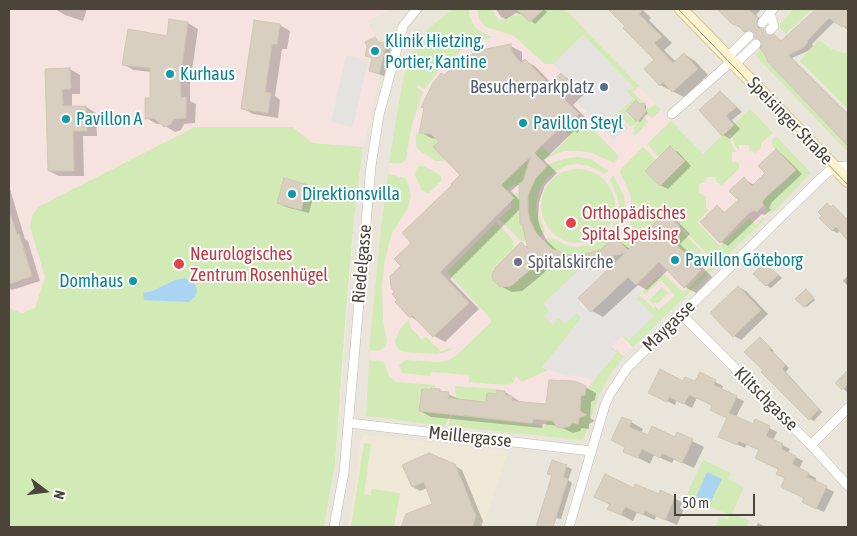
<!DOCTYPE html>
<meta charset="utf-8">
<style>
body{margin:0}
#map{position:relative;width:857px;height:536px;overflow:hidden;background:#f6f3ec;font-family:"Asap Condensed",sans-serif}
canvas{display:block}
.frame{position:absolute;inset:0;border:10px solid #4b4439;pointer-events:none}
.north{position:absolute;left:20px;top:466px;width:50px;height:50px;-webkit-text-stroke:4px #fff;paint-order:stroke;rotate:105deg;font-size:14px;font-weight:700;line-height:20px;text-align:center;color:#4b4439}
.north::after{content:'';display:block;margin:auto;width:18px;height:22px;background:#4b4439;clip-path:polygon(50% 0,100% 100%,50% 72%,0 100%)}
.scale{position:absolute;left:674px;top:494px;width:81px;height:22px;box-sizing:border-box;border:2px solid #4b4439;border-top:0;padding-left:6px;font-size:15px;line-height:18px;white-space:nowrap;color:#4b4439;-webkit-text-stroke:4px #fff;paint-order:stroke}
</style>
<div id="map">
<canvas width="857" height="536"></canvas>
<div class="frame"></div>
<div class="north">N</div>
<div class="scale">50 m</div>
</div>
<script>
const ctx = document.querySelector('canvas').getContext('2d');
ctx.lineJoin = 'round';
function fill(path, color) {
  ctx.fillStyle = color;
  ctx.fill(path, 'evenodd');
}
function toPath(rows) {
  const path = new Path2D();
  for (const r of rows) {
    if (r.length === 3) {
      path.moveTo(r[0] + r[2], r[1]);
      path.arc(r[0], r[1], r[2], 0, 2 * Math.PI);
      continue;
    }
    path.moveTo(r[0], r[1]);
    for (let i = 2; i < r.length; i += 2) path.lineTo(r[i], r[i + 1]);
  }
  return path;
}
function stroke(path, color, width, dash) {
  ctx.strokeStyle = color;
  ctx.lineWidth = width;
  ctx.lineCap = dash ? 'butt' : 'round';
  ctx.setLineDash(dash || []);
  ctx.stroke(path);
}
function write(font, color, halo, rows, align = 'center') {
  ctx.font = font + ' "Asap Condensed",sans-serif';
  ctx.lineWidth = 4;
  ctx.setLineDash([]);
  ctx.textBaseline = 'middle';
  ctx.strokeStyle = halo;
  ctx.fillStyle = color;
  for (const [text, x, y, turn = 0] of rows) {
    ctx.save();
    ctx.translate(x, y);
    ctx.rotate((+turn || 0) * Math.PI / 180);
    ctx.textAlign = isNaN(turn) ? turn : align;
    if (halo) ctx.strokeText(text, 0, 0);
    ctx.fillText(text, 0, 0);
    ctx.restore();
  }
}
const residential = toPath([
 [390,9,848,9,848,527,324,527,335,464,354,219,363,147,386,44,377,41,367,21]
]);
const education = toPath([
 [367,435,508,451,483,527,348,527,356,480,360,442,362,437]
]);
const medical = toPath([
 [9,9,390,9,367,21,377,41,386,44,363,147,354,219,335,464,324,527,9,527],
 [452,9,565,9,703,154,750,109,811,173,624,356,610,375,599,395,592,413,587,436,581,440,368,417,365,413,371,326,381,227,402,85,407,66,415,47,429,28]
]);
const green = toPath([
 [452,9,469,9,469,16,475,27,483,33,492,37,470,45,465,37,462,38,465,48,439,70,425,89,418,85,417,88,423,92,412,124,406,159,402,163,389,163,402,85,407,66,415,47,429,28],
 [477,9,492,9,499,21,510,15,517,16,519,12,530,22,543,9,565,9,639,86,633,92,649,109,655,104,661,110,652,118,646,113,647,111,643,104,640,104,636,100,625,112,637,122,631,127,620,116,618,118,615,115,633,99,626,91,634,88,583,35,553,64,545,64,514,36,486,27,479,19],
 [791,9,812,9,786,34,779,27,779,26,792,11],
 [819,40,831,49,848,54,848,109,800,61],
 [760,49,765,54,768,63,847,144,848,143,848,152,755,55],
 [750,109,773,133,761,143,761,147,755,153,749,150,749,145,739,145,739,150,735,146,732,135,730,134,729,136,733,148,737,152,732,152,732,162,736,162,739,164,739,169,722,185,716,182,716,177,707,177,706,182,699,184,699,193,706,196,706,208,709,210,697,222,720,246,749,218,756,225,763,217,765,219,633,347,623,337,623,335,629,340,636,298,639,295,653,308,655,306,659,310,675,295,661,280,645,295,643,291,658,277,665,275,682,291,686,290,711,266,712,259,666,211,627,251,620,243,628,231,631,218,632,206,630,194,620,172,621,169,643,147,656,160,645,171,660,185,675,172,670,146,659,157,647,144,671,121,703,154],
 [579,115,584,120,582,123,588,128,590,126,619,156,614,163,592,153,580,151,565,151,551,156,541,161,535,155,542,146,551,155,569,137,566,131,568,128,566,126],
 [644,117,648,122,635,136,632,133,635,131,633,128],
 [195,127,293,127,312,143,363,147,354,219,346,310,335,464,324,527,9,527,9,308,22,313,35,308,45,277,30,227,32,215,38,207],
 [184,278,187,302,144,299,143,293,152,291,175,280],
 [416,133,431,134,439,142,434,147,445,159,443,161,436,161,420,151,416,146],
 [776,136,811,173,771,214,762,202,795,170,772,145,772,141],
 [579,157,591,159,609,171,604,174,589,166,578,164,567,165,549,176,542,184,538,194,536,205,538,215,545,231,540,237,532,227,528,212,528,196,535,179,546,166,554,162,567,158],
 [527,161,533,167,523,184,512,186,503,193,498,188],
 [421,166,431,169,441,176,441,181,429,193,422,191,415,175,417,167],
 [578,206,37],
 [388,174,405,178,409,185,411,197,407,210,392,233,385,259,382,285,383,320,387,341,386,347,378,351,369,350,381,227],
 [613,175,624,196,625,207,621,228,616,238,613,238,609,234,617,217,619,206,617,196,610,180],
 [518,193,520,195,519,212,527,239,523,243,499,219,511,208,511,201,508,198,513,194],
 [496,222,514,241,512,244,515,247,493,269,493,280,500,287,510,287,517,282,542,252,559,261,569,263,586,263,544,304,558,318,576,313,581,317,580,320,542,367,548,370,521,382,516,375,513,383,505,385,469,382,469,375,431,372,430,376,402,373,399,365,406,360,437,362,447,361,457,355,491,322,491,319,447,272],
 [679,228,702,252,695,257,693,262,670,238],
 [549,237,566,245,577,247,587,245,603,238,609,243,600,250,591,253,570,255,552,249,545,243,544,241],
 [662,287,668,293,657,304,655,302,653,304,649,300],
 [409,319,410,327,422,340,426,337,441,351,453,348,446,352,436,354,406,352,401,351,397,347,395,341,400,329],
 [611,347,624,356,610,375,599,395,584,439,581,440,448,426,452,415,545,426,547,421,553,421,557,427,562,428,570,426,572,423,578,424,581,396,617,352,609,348],
 [369,360,384,362,389,376,396,382,435,385,435,387,431,387,431,390,422,389,419,411,446,414,448,405,453,408,445,426,366,416],
 [455,386,497,389,496,394,487,394,486,402,464,400,462,416,452,415,456,400],
 [364,443,371,444,364,494,371,495,372,489,400,493,394,527,351,527],
 [703,460,731,473,728,479,744,487,732,513,749,521,746,527,715,527,720,517,728,520,730,515,713,508,712,509,686,496]
]);
const parking = toPath([
 [583,35,634,88,627,91,633,98,615,115,628,128,613,140,601,127,608,124,602,117,595,121,575,100,581,94,553,64],
 [346,55,368,60,353,127,331,122],
 [614,251,621,257,581,293,578,298,580,301,580,304,586,310,588,308,591,312,628,277,642,292,636,298,654,316,629,340,623,335,610,348,617,352,594,380,586,377,564,375,542,367,580,320,581,317,576,313,565,324,558,318,553,325,544,316,549,310,543,304,586,263,605,257]
]);
const water = toPath([
 [184,278,193,281,197,290,195,297,188,302,144,300,143,293,152,291,175,280],
 [707,472,722,479,710,503,696,497]
]);
const shadow = toPath([
 [55,9,87,9,83,21,65,15],
 [496,9,544,9,547,12,535,24,524,15,516,13,506,19,501,17],
 [610,9,642,9,651,18,649,20,672,43,664,50,676,62,684,54,695,61,708,75,684,97,660,85,656,60],
 [718,9,761,9,756,15,763,22,761,26,762,30,769,33,770,37,774,36,783,42,818,9,843,9,848,13,848,30,835,21,812,44,813,46,808,51,792,58,848,114,848,144,769,62,763,42,756,37,755,33,751,34,732,23],
 [170,21,188,23,198,29,190,85,190,101,196,104,195,123,184,124,181,130,175,132,162,124,157,124,146,118,151,99,151,72,133,70,123,64,168,37],
 [280,25,290,31,287,49,282,49,275,96,280,100,278,118,253,114,242,108],
 [375,39,381,44,391,48,384,76,370,71,373,58,367,55],
 [511,46,522,52,522,60,524,62,525,60,536,67,552,84,562,75,572,81,584,94,573,105,589,121,577,133,574,131,544,160,557,173,545,185,539,202,538,219,540,227,547,241,559,252,570,256,581,256,601,251,615,238,630,249,666,214,676,220,690,234,680,244,712,277,696,293,685,287,668,270,647,290,638,285,603,317,592,311,615,264,598,269,578,270,555,259,543,274,522,291,512,292,500,286,521,243,529,248,520,209,450,279,479,309,445,342,434,336,421,323,411,317,399,300,396,292,403,266,413,243,462,175,437,139,431,138,421,132,445,76],
 [526,178,523,185,520,201,511,191],
 [70,69,80,75,80,94,72,94,72,107,86,107,96,113,97,136,83,136,84,176,59,176,49,171,46,70],
 [720,93,727,97,742,112,732,120,740,129,730,139,723,135],
 [644,104,646,105,646,110,648,113,640,122,638,121,640,105],
 [670,148,678,152,691,166,668,189,660,185],
 [776,150,783,155,802,174,772,202,769,208,771,210,765,215,762,214,728,246,721,242,717,207,726,213,739,200,744,179,754,185,767,173],
 [9,186,25,239,28,241,40,281,12,290,9,288],
 [307,186,315,190,309,213,286,207,278,203],
 [833,206,848,220,848,239,840,230,837,233,832,230,824,216],
 [765,263,782,278,771,288,766,285],
 [848,275,848,286,843,281],
 [134,282,5],
 [738,287,746,291,768,314,741,340,734,336,712,313],
 [808,292,815,300,807,307,805,306],
 [760,339,774,351,773,352,789,368,786,372,822,412,814,421,810,419,765,370],
 [848,372,848,393,837,383],
 [700,374,723,386,721,390,744,401,736,417,754,425,756,421,777,432,773,440,790,449,788,453,803,461,799,469,816,478,815,482,834,492,824,512,811,506,760,450,747,444,745,448,727,440,728,418,713,406,697,398,692,408,677,400,675,405,657,396,684,383,696,383],
 [585,387,596,393,595,400,591,402,590,418,595,421,589,424,589,429,582,428,580,431,573,433,558,426,543,424,542,428,431,417,420,411,439,390,459,399,487,404,505,392,522,403,547,405],
 [631,422,643,429,641,433,649,437,692,441,704,447,694,468,674,459,672,463,654,455,650,464,625,451,626,447,613,440],
 [553,461,572,469,568,480,572,483,561,519,556,518,553,527,536,527,553,476],
 [454,465,462,470,483,521,481,527,402,527,407,515,434,504,427,488,420,491,413,487],
 [661,492,686,504,677,525,656,516,655,520,637,512,633,521,609,509,611,505,596,497,659,496],
 [758,523,766,527,756,527]
]);
const building = toPath([
 [516,9,544,9,530,22,516,9],
 [608,9,643,9,639,14,662,37,654,43,673,63,684,53,698,69,672,92,663,82,660,86,644,69,654,60,623,28,625,26,608,9],
 [717,9,748,9,758,18,756,23,758,28,764,29,764,32,768,36,774,34,781,41,816,9,844,9,848,12,848,28,844,26,842,27,829,18,807,41,808,42,803,48,788,55,848,114,848,146,768,62,765,54,760,49,762,42,758,38,755,38,754,32,750,30,744,32,739,26,732,24,717,9],
 [169,19,188,22,180,79,181,98,186,97,186,118,174,119,171,124,164,127,154,118,145,119,145,98,150,98,150,68,122,65,128,29,167,36,169,19],
 [254,20,280,24,277,44,272,44,265,92,271,93,268,113,241,109,254,20],
 [375,37,377,41,386,44,379,74,369,71,372,58,365,56,367,47,365,42,375,37],
 [511,44,512,52,515,56,521,63,525,59,550,85,561,73,574,87,563,98,579,114,565,127,563,125,534,153,547,166,535,179,528,196,528,212,530,220,536,233,552,249,570,255,581,255,600,250,615,237,628,250,665,212,680,227,670,238,701,270,684,288,659,262,636,285,628,277,591,312,578,298,625,253,586,263,568,263,567,264,544,254,532,268,511,286,500,287,493,280,492,275,495,268,521,242,528,249,522,224,520,224,519,184,522,184,531,156,501,185,514,198,440,272,469,303,433,337,412,315,410,318,395,302,397,300,392,294,394,292,391,287,390,276,401,266,394,259,411,243,402,233,452,185,451,184,460,175,433,147,439,142,431,134,419,133,424,108,421,107,433,83,441,73,444,75,468,56,481,50,511,44],
 [70,68,71,89,62,89,63,106,86,106,87,131,73,131,74,171,48,171,45,69,70,68],
 [720,91,736,107,726,116,734,125,722,136,699,110,720,91],
 [636,100,640,104,645,103,644,108,647,111,637,122,626,111,636,100],
 [670,146,685,161,660,186,645,171,670,146],
 [776,149,796,170,765,198,762,203,764,205,757,212,755,210,749,213,720,243,700,222,717,205,724,213,738,200,729,191,744,177,752,186,765,173,758,166,776,149],
 [284,178,308,185,301,210,277,203,284,178],
 [827,203,831,207,833,205,848,220,848,241,836,227,832,231,819,218,822,216,818,212,827,203],
 [9,216,11,216,17,235,19,234,32,276,9,284,9,216],
 [765,262,778,275,766,286,753,274,765,262],
 [133,281,5.5],
 [738,286,761,310,733,337,710,313,738,286],
 [806,289,814,298,804,307,795,299,806,289],
 [760,337,771,348,769,349,785,365,782,369,819,409,809,420,761,372,763,370,744,352,760,337],
 [660,369,683,381,685,377,695,381,700,372,716,380,714,385,737,396,729,413,753,424,755,419,770,426,766,436,783,444,781,449,796,456,792,464,809,473,807,477,827,486,816,509,802,502,804,498,781,487,785,478,776,474,778,469,755,458,759,450,739,441,737,445,718,437,727,418,710,410,712,405,689,395,684,404,669,397,667,402,648,393,660,369],
 [848,370,848,384,842,390,835,383,848,370],
 [549,380,575,381,586,386,585,395,581,396,580,411,587,415,579,418,578,424,572,423,570,426,562,428,557,427,553,421,533,419,532,423,419,411,422,389,431,390,431,388,440,389,439,391,449,392,448,398,486,402,487,393,496,394,497,390,505,391,505,395,512,396,512,401,546,404,549,380],
 [622,417,632,421,629,427,648,435,652,426,675,437,677,432,693,439,682,463,662,453,660,458,642,449,638,458,623,452,625,447,611,440,622,417],
 [429,453,455,464,476,516,472,527,401,527,406,514,432,504,424,482,412,487,402,465,429,453],
 [552,460,567,465,563,477,568,479,553,527,536,527,552,475,547,474,552,460],
 [605,474,634,488,635,484,659,494,660,490,675,497,665,520,645,511,643,515,625,507,621,515,607,509,610,504,594,497,605,474]
]);
const streetTunnel = toPath([
 [749,36,762,23],
 [756,44,770,30]
]);
const street = toPath([
 [762,23,773,9],
 [770,30,774,26,770,14],
 [728,57,749,36],
 [735,64,756,44],
 [672,114,732,61],
 [681,314,811,445,848,486],
 [349,423,591,451],
 [811,445,848,408],
 [334,527,344,472,371,166,379,115,403,26,417,9],
 [569,527,605,405,610,394,627,368,821,178,834,167,848,166]
]);
const secondary = toPath([
 [681,9,848,181]
]);
const tram = toPath([
 [678,9,848,185]
]);
const markers = [
 [375,51,5,"#0f9aa8"],
 [170,74,5,"#0f9aa8"],
 [604,87,5,"#5c6f8a"],
 [66,119,5,"#0f9aa8"],
 [523,123,5,"#0f9aa8"],
 [292,194,5,"#0f9aa8"],
 [571,223,6,"#e0444e"],
 [675,260,5,"#0f9aa8"],
 [518,262,5,"#6b7280"],
 [179,264,6,"#e0444e"],
 [133,281,5,"#0f9aa8"]
];
const cultureNames = [
 ["Klinik Hietzing,",385,41],
 ["Portier, Kantine",385,62],
 ["Kurhaus",180,74],
 ["Pavillon A",76,119],
 ["Pavillon Steyl",533,123],
 ["Direktionsvilla",302,194],
 ["Pavillon Göteborg",685,260],
 ["Domhaus",123,281,"right"]
];
const serviceNames = [
 ["Besucherparkplatz",594,87]
];
const streetNames = [
 ["Speisinger Straße",790,121,46],
 ["Riedelgasse",362,264,-85],
 ["Maygasse",669,326,-44],
 ["Klitschgasse",766,399,45],
 ["Meillergasse",470,437,6]
];
const healthNames = [
 ["Orthopädisches",582,213],
 ["Spital Speising",582,234],
 ["Neurologisches",190,254],
 ["Zentrum Rosenhügel",190,275]
];
const worshipNames = [
 ["Spitalskirche",528,262]
];
fill(residential, '#eae5da');
fill(education, '#efe8d6');
fill(medical, '#f6e3e0');
fill(green, '#d2eab5');
fill(parking, '#e5e3e0');
fill(water, '#a9d4f2');
fill(shadow, '#0003');
fill(building, '#d8cfc1');
stroke(building, '#d3c7b4', 1);
stroke(streetTunnel, '#d4d0c8', 9, [9, 4.5]);
stroke(street, '#c2bbae', 10);
stroke(secondary, '#d6c79b', 14);
stroke(street, '#fff', 9);
stroke(secondary, '#fff3cd', 12);
stroke(tram, '#9a9a9a', 1);
for (const [x, y, r, color] of markers) {
  const dot = new Path2D();
  dot.arc(x, y, r, 0, 2 * Math.PI);
  ctx.fillStyle = color;
  ctx.fill(dot);
  stroke(dot, '#fff', 2);
}
write('18px', '#0d838f', '#fff', cultureNames, 'left');
write('18px', '#4e5e75', '#fff', serviceNames, 'right');
write('18px', '#4b4439', '#fff', streetNames);
write('18px', '#be3a42', '#fff', healthNames, 'left');
write('18px', '#5b616d', '#fff', worshipNames, 'left');
</script>
